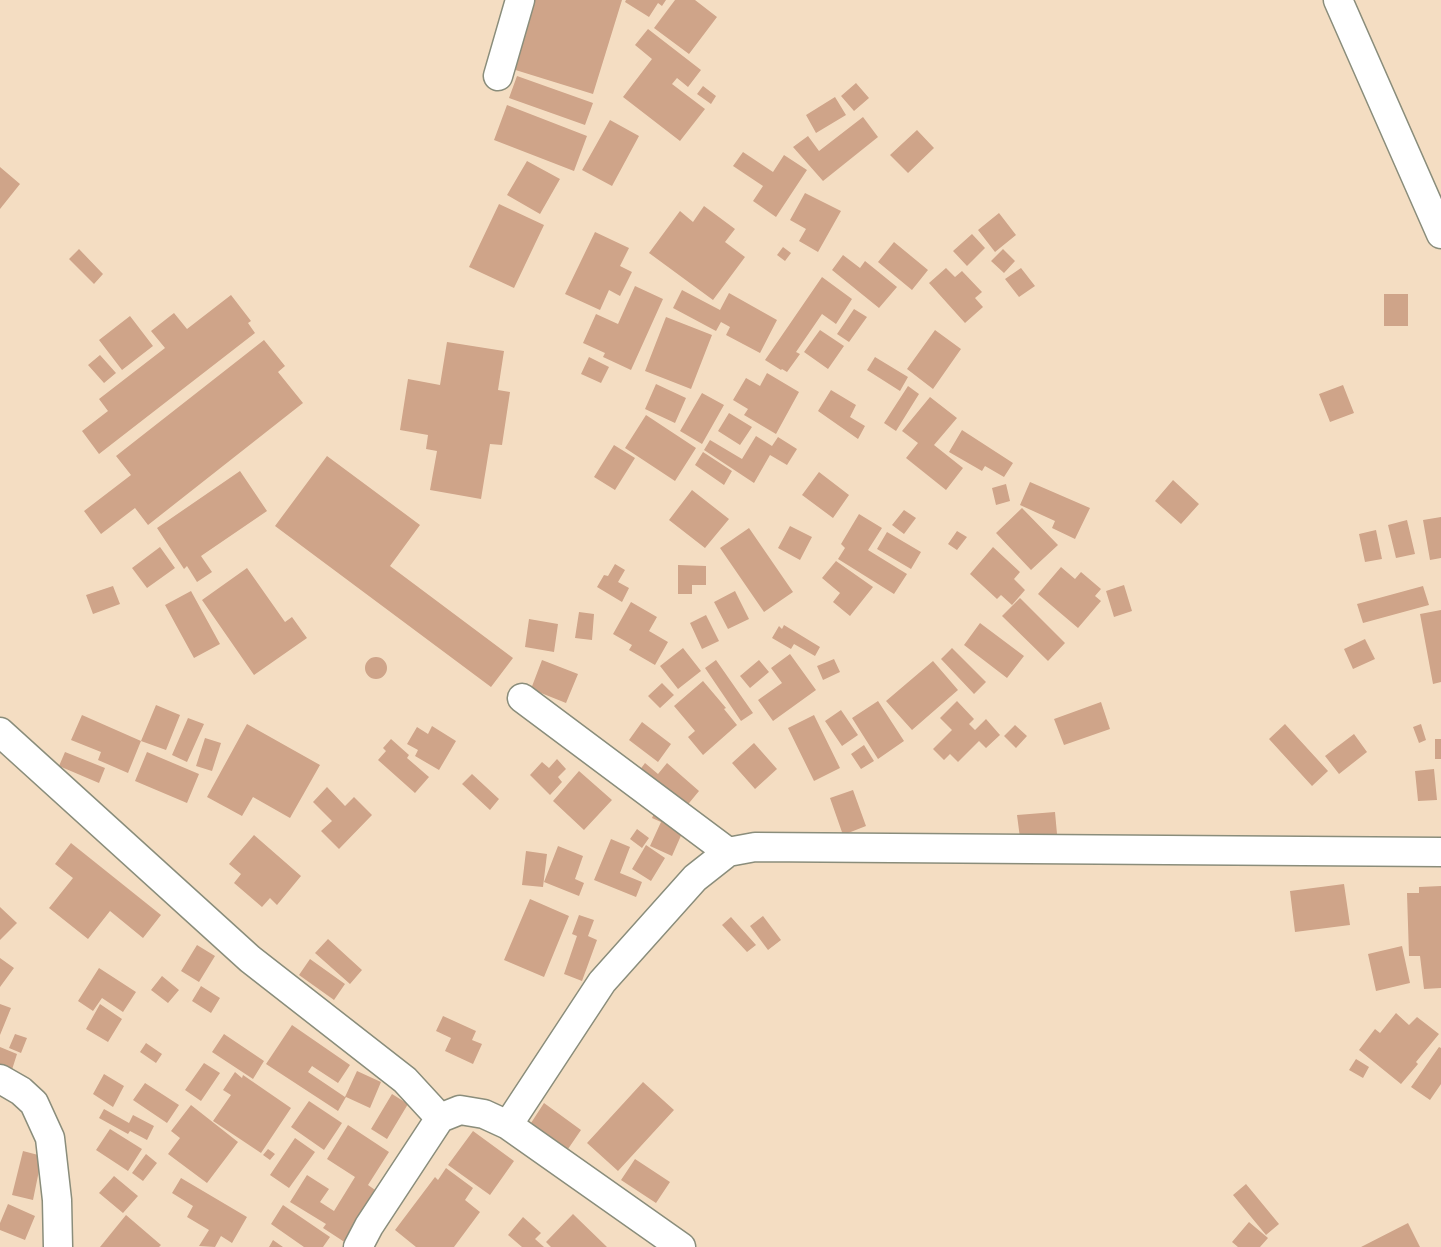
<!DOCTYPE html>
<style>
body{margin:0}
canvas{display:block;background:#f4ddc2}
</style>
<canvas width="1441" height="1247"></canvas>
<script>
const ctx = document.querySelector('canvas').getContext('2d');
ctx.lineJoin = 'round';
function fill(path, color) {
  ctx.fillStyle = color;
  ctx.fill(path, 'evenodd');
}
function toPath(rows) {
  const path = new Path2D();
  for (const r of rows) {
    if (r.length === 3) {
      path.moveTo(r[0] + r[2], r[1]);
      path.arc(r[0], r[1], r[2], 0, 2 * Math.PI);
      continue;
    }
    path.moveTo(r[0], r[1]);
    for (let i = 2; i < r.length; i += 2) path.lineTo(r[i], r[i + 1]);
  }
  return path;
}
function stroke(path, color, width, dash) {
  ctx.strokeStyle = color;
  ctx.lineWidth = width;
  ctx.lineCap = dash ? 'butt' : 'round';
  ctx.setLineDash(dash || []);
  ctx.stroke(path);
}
const building = toPath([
 [530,0,622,0,593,94,509,68],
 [626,0,666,0,662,6,658,3,649,17,625,2],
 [675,0,695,0,717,17,689,54,654,28],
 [648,29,701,70,688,87,677,78,672,84,705,109,680,141,623,97,652,59,635,45],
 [517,76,593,103,585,125,509,98],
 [856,83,869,98,854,111,841,96],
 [703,86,716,96,711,104,697,94],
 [835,97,846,115,816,133,806,115],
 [507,105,587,136,574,171,494,140],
 [863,117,878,137,823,181,793,147,808,136,819,151],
 [610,120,639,136,612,186,582,170],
 [917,130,934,148,908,173,890,155],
 [743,152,773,172,784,155,807,170,776,217,753,201,763,186,733,166],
 [527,161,560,179,540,214,507,195],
 [0,167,20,184,0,209],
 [805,193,841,211,818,252,799,241,806,229,790,220],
 [499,204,544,225,514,288,469,267],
 [704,206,735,229,725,242,745,257,713,300,649,253,680,211,693,222],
 [999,213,1016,235,995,252,978,230],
 [595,232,629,248,620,266,632,272,620,296,609,290,600,310,565,294],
 [972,234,985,248,967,266,953,251],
 [894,242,928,270,912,290,878,262],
 [783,247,791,253,785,261,777,255],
 [79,249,103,274,94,284,69,259],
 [1003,249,1015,261,1004,273,991,261],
 [843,255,860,268,865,261,897,287,879,308,832,270],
 [946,268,955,277,962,271,982,292,975,298,983,307,965,323,929,283],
 [1021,268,1035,286,1019,297,1005,279],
 [822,277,852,299,836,324,822,314,796,352,800,354,787,372,782,369,781,370,765,360],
 [635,286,663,299,631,370,603,357,605,353,583,343,596,314,618,324],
 [682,290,720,310,729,293,777,320,760,353,726,335,730,327,721,322,716,331,673,308],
 [1384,294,1408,294,1408,326,1384,326],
 [231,295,251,321,248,323,255,333,99,454,82,431,108,411,99,399,165,348,151,331,174,313,187,329],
 [854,309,867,317,849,342,837,334],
 [130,316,153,346,122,370,99,340],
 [666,317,712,335,691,389,645,371],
 [820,330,844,346,828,369,804,352],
 [935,330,961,349,933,389,907,369],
 [264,340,285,366,278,372,303,403,148,525,135,508,101,534,84,511,131,475,116,456],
 [447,342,504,351,498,390,510,392,502,445,490,444,481,499,430,490,437,451,426,449,428,435,400,430,408,379,440,385],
 [100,355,116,373,104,383,88,365],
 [589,357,609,367,601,383,581,374],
 [875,357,908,377,900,391,867,370],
 [767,373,799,392,776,434,744,415,748,409,733,400,746,378,760,386],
 [656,384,686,398,675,423,645,409],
 [1343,385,1354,413,1330,422,1319,394],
 [908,386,919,394,896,431,884,423],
 [831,390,856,405,850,417,865,426,858,439,818,411],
 [702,393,724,405,702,444,680,431],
 [930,397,957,418,934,445,963,468,946,490,906,458,918,443,902,431],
 [729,413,752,427,740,445,718,431],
 [646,415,696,448,675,481,625,448],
 [962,430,1013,463,1004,477,985,466,982,471,949,452],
 [756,436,772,446,778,437,797,449,787,465,770,455,754,483,704,450,710,440,742,459],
 [614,445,635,458,615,490,594,477],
 [703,452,732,471,724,485,695,465],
 [327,456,420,525,390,566,513,658,491,687,275,526],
 [240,471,267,511,201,556,212,572,197,582,187,566,184,569,157,528],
 [819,472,849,495,833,518,802,495],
 [1173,480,1199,504,1181,524,1155,501],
 [1030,482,1090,508,1075,539,1052,528,1055,521,1020,505],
 [1006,484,1010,501,996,505,992,488],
 [692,490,729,519,705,548,669,520],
 [1022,508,1058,545,1031,570,996,533],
 [904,510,916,518,904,534,892,525],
 [859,514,882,528,868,550,907,574,894,594,838,559,845,548,841,544],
 [1441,517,1441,558,1430,560,1423,520],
 [1407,520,1415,554,1396,558,1388,525],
 [790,526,812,537,800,560,778,548],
 [749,528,793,592,764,612,720,548],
 [1376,530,1382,559,1365,562,1359,534],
 [957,531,967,537,957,550,948,544],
 [887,532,921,552,911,569,877,549],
 [160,547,175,568,147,588,132,568],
 [993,547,1020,572,1014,579,1025,590,1012,605,1001,595,997,599,970,574],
 [836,561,873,587,850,616,833,602,840,593,822,578],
 [615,564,625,570,618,582,629,588,622,602,597,587,604,575,608,576],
 [678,565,706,566,706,585,692,585,692,594,678,594],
 [1061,567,1075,579,1081,572,1101,589,1095,596,1101,601,1078,628,1038,594],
 [247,568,285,622,292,617,307,638,254,675,202,600],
 [1124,585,1132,611,1114,617,1106,591],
 [113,586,120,604,93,614,86,595],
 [1423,586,1429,605,1363,623,1357,604],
 [191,591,220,644,194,658,165,605],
 [735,591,749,619,728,629,714,602],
 [1020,598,1065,643,1048,661,1002,616],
 [631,602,657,617,649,631,668,642,655,665,629,650,632,645,613,634],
 [1441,610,1441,682,1433,684,1420,614],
 [579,612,594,614,592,640,575,638],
 [706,615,719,641,702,649,690,623],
 [529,619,558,624,554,652,525,647],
 [980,623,1024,656,1007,678,964,645],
 [784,625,820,647,815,656,794,644,791,649,772,638,779,626,782,629],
 [1365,639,1375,659,1353,669,1344,649],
 [683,648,701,671,678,689,660,666],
 [952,648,986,682,974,694,941,659],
 [790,654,816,690,773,721,758,700,782,683,771,668],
 [376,668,11],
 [834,659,840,672,823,680,817,666],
 [542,660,578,674,566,703,531,689],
 [716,660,753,713,741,721,705,668],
 [759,660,769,672,750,688,740,676],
 [933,661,958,690,912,730,886,701],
 [703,681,726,708,724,709,737,725,703,755,688,737,695,731,674,706],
 [662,683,674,695,660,708,648,696],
 [878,701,904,741,878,759,852,718],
 [957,701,974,719,969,724,975,730,986,719,1000,735,986,748,979,741,958,762,950,754,944,760,933,749,952,730,940,718],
 [1101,702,1110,729,1064,745,1054,719],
 [156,705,180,715,166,750,141,741],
 [841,710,858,735,842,746,825,721],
 [82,715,141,741,128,773,98,760,101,752,71,740],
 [814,715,840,768,814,781,788,728],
 [188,718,204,724,187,762,172,755],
 [642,722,671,744,658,762,629,740],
 [247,724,320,765,290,818,253,797,242,816,207,797],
 [1285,724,1328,771,1312,786,1269,739],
 [1421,724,1426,740,1419,743,1413,727],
 [1015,725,1027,736,1016,748,1004,736],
 [432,726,456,741,439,770,415,756,418,750,407,744,417,727,428,734],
 [1354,734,1367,752,1339,774,1325,756],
 [205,738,221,743,212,771,196,766],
 [391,739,409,755,407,758,429,777,415,793,378,760,386,751,383,748],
 [1435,739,1441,739,1441,759,1435,759],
 [754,743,777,769,755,789,732,763],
 [864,745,874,761,861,769,851,754],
 [65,752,105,768,99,783,59,766],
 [147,752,199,774,187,803,135,781],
 [557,759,566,769,558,777,562,782,550,795,530,775,542,762,549,768],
 [645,763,658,774,667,763,699,791,685,808,636,775],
 [1434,769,1437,800,1418,801,1415,771],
 [579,771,612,800,584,830,553,801],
 [472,774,499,799,490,810,462,784],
 [327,787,345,806,354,797,372,815,339,849,321,831,332,821,313,802],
 [853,790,866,826,843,835,830,798],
 [657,807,687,822,672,856,650,846,661,822,652,818],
 [1055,812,1057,834,1020,838,1017,815],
 [637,829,649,838,642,848,630,839],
 [254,835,301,876,277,905,270,898,262,907,234,883,241,874,229,864],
 [611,839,630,847,620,873,642,882,636,897,594,880],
 [71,843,161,915,143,938,110,911,88,939,49,908,73,878,55,864],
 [646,845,665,858,651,881,632,869],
 [558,846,583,856,575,879,584,883,579,896,544,882],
 [526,851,547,854,543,887,522,885],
 [1344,884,1350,925,1295,932,1290,891],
 [1441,886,1441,988,1424,989,1420,956,1409,956,1407,893,1419,893,1419,887],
 [530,899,569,916,544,977,504,960],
 [0,907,17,923,0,940],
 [579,915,594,920,588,936,597,940,582,981,564,974,577,936,572,934],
 [763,916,781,940,768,950,750,926],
 [731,917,756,945,747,952,722,925],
 [328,939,362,970,350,984,315,953],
 [197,945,215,956,199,982,181,971],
 [1402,946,1410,983,1376,991,1368,954],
 [0,958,14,968,0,987],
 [310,959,345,984,334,1000,299,975],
 [99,968,136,992,123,1012,102,998,93,1011,78,1001],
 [162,976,179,990,168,1003,151,990],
 [201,986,220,998,211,1013,192,1001],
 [0,1004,11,1008,0,1035],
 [100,1004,122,1019,108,1042,86,1029],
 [1396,1013,1409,1025,1417,1017,1439,1034,1416,1062,1418,1064,1401,1084,1359,1050,1375,1029,1380,1033],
 [443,1016,476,1031,472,1040,482,1044,473,1064,445,1051,451,1038,436,1031],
 [292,1025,350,1065,338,1083,312,1066,308,1072,345,1097,357,1071,381,1082,370,1108,346,1097,338,1111,266,1064],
 [15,1034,27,1038,21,1053,9,1048],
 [224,1034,264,1061,253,1079,212,1052],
 [146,1043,162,1054,156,1063,140,1052],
 [0,1047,17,1054,10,1076,0,1072],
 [1439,1047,1441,1048,1441,1084,1430,1100,1411,1087],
 [1356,1059,1369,1067,1363,1078,1349,1070],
 [204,1063,220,1073,201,1101,185,1090],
 [235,1072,242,1078,243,1075,291,1108,261,1153,213,1121,231,1095,223,1090],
 [104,1074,124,1086,113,1107,93,1094],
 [643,1082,674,1110,618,1171,587,1143],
 [145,1083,179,1105,167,1123,133,1100],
 [392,1094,408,1104,387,1139,371,1129],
 [309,1101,342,1123,324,1150,291,1127],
 [544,1103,581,1130,568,1149,531,1123],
 [191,1105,238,1142,207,1183,168,1154,180,1138,171,1131],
 [104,1109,129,1123,133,1115,154,1126,147,1140,130,1131,128,1134,99,1118],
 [348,1125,389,1152,368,1185,378,1192,346,1243,323,1228,326,1224,290,1202,307,1175,329,1189,320,1202,334,1211,355,1177,327,1159],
 [110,1129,142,1149,128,1171,96,1150],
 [473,1131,514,1161,490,1195,448,1165],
 [295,1138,315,1152,289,1188,270,1175],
 [268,1149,275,1154,270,1160,263,1155],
 [23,1151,42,1156,33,1200,12,1195],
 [146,1154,157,1163,143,1181,132,1173],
 [635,1159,670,1182,656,1203,621,1180],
 [446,1168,473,1188,465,1200,480,1212,454,1247,416,1247,395,1230,435,1177,438,1180],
 [114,1176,138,1196,123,1213,99,1193],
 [181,1178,247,1217,232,1243,221,1236,215,1247,199,1246,209,1230,187,1217,193,1206,172,1193],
 [1246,1184,1279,1224,1266,1235,1233,1195],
 [8,1204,35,1216,25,1240,0,1230,0,1223],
 [283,1205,330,1237,323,1247,304,1247,271,1224],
 [573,1214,607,1247,551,1247,546,1242],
 [126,1215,161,1245,159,1247,100,1247],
 [523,1217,541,1233,535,1239,544,1247,522,1247,508,1235],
 [1249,1222,1268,1238,1260,1247,1238,1247,1232,1242],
 [1408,1223,1420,1247,1361,1247],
 [273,1240,283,1247,269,1247]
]);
const minor = toPath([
 [1338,0,1441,234],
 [498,76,520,0],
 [522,698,728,852],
 [0,732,250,959,405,1080,440,1118],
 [0,1079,21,1091,34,1103,50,1138,57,1200,58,1247],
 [508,1125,602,982,695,878,728,852,755,847,1441,852],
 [358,1247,369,1226,440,1118,460,1110,484,1114,508,1125,681,1247]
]);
fill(building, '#cfa489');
stroke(minor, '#8a8d7b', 31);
stroke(minor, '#fff', 28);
</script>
